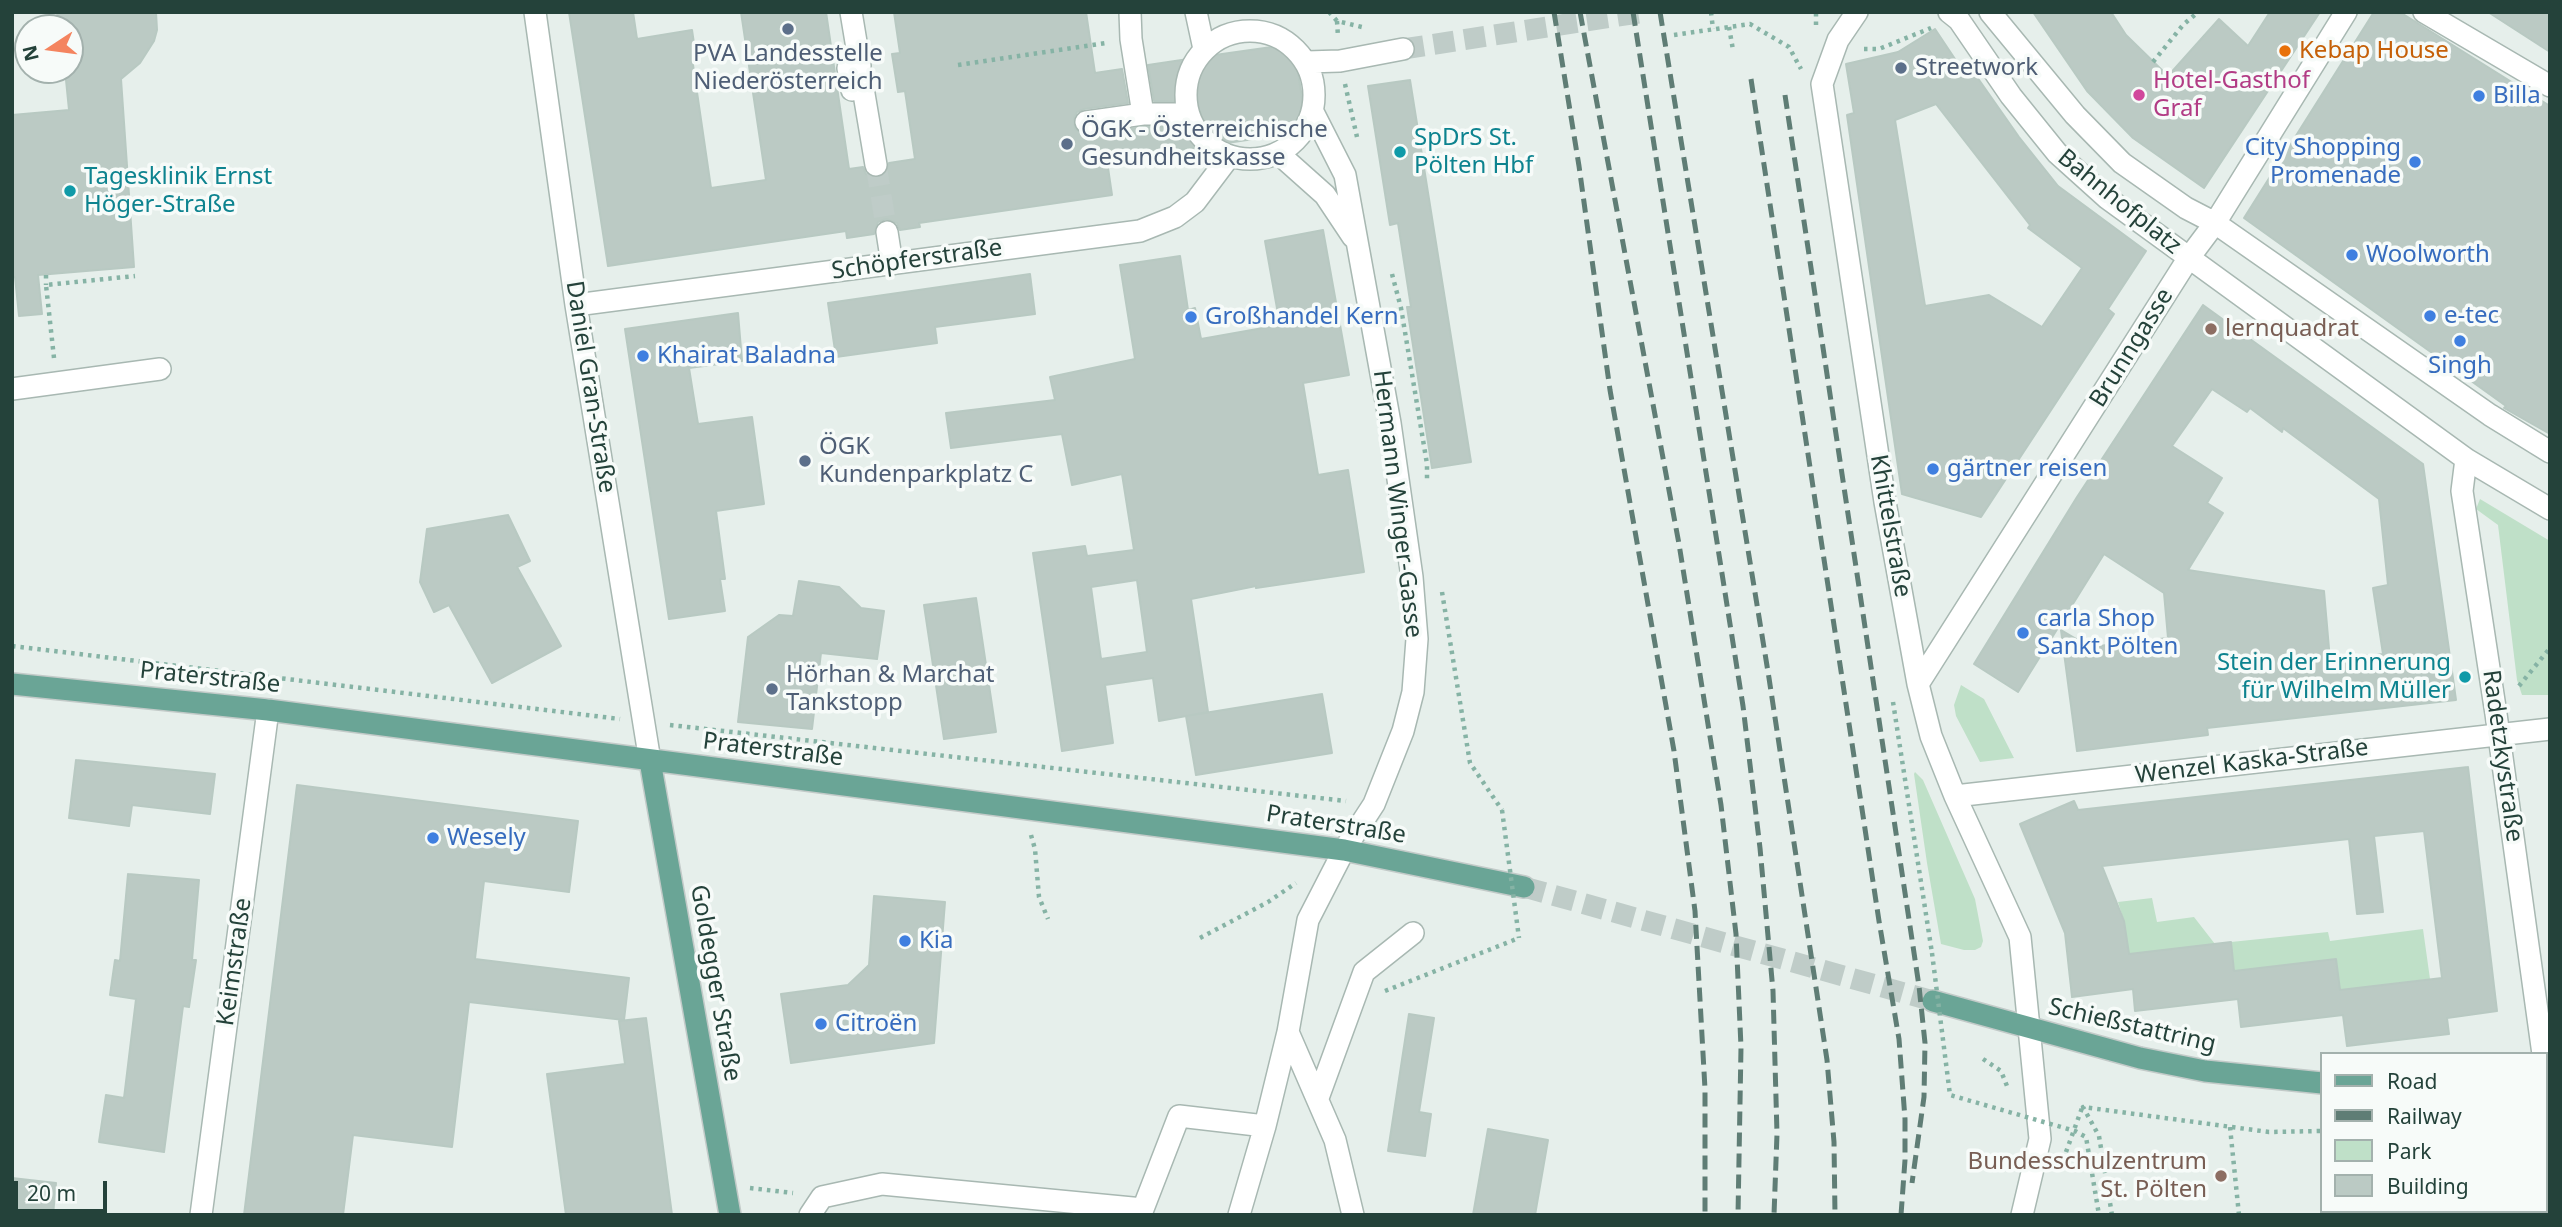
<!DOCTYPE html>
<meta charset="utf-8">
<style>
body{margin:0}
#map{position:relative;width:2562px;height:1227px;overflow:hidden;background:#e6efeb;font-family:"Noto Sans",sans-serif}
canvas{display:block}
.frame{position:absolute;inset:0;border:14px solid #24423a;pointer-events:none}
.legend{position:absolute;left:2320px;top:1052px;width:228px;height:161px;box-sizing:border-box;background:#f7fbf9;border:2px solid #a3b1ad;margin:0;padding:9px 12px;list-style:none;font-size:21px;color:#24423a}
.legend li{display:flex;align-items:center;gap:14px;height:35px}
.legend b{width:35px;border:2px solid #a3b1ad}
.north{position:absolute;left:14px;top:14px;width:70px;height:70px;box-sizing:border-box;background:#f7fbf9;border:2px solid #a3b1ad;border-radius:50%;rotate:257deg;font-size:19px;font-weight:700;line-height:28px;text-align:center;color:#24423a}
.north::after{content:'';display:block;margin:auto;width:24px;height:32px;background:#f4845f;clip-path:polygon(50% 0,100% 100%,50% 72%,0 100%)}
.scale{position:absolute;left:14px;top:1181px;width:93px;height:32px;box-sizing:border-box;border:4px solid #24423a;border-top:0;padding-left:9px;font-size:21px;line-height:24px;white-space:nowrap;color:#24423a;-webkit-text-stroke:5px #f7fbf9;paint-order:stroke}
</style>
<div id="map">
<canvas width="2562" height="1227"></canvas>
<div class="frame"></div>
<ul class="legend">
<li><b style="height:9px;background:#6aa596"></b>Road</li>
<li><b style="height:9px;background:#5f7d75"></b>Railway</li>
<li><b style="height:19px;background:#bfe0c8"></b>Park</li>
<li><b style="height:19px;background:#bbcac4"></b>Building</li>
</ul>
<div class="north">N</div>
<div class="scale">20 m</div>
</div>
<script>
const ctx = document.querySelector('canvas').getContext('2d');
ctx.lineJoin = 'round';
function fill(path, color) {
  ctx.fillStyle = color;
  ctx.fill(path, 'evenodd');
}
function toPath(rows) {
  const path = new Path2D();
  for (const r of rows) {
    if (r.length === 3) {
      path.moveTo(r[0] + r[2], r[1]);
      path.arc(r[0], r[1], r[2], 0, 2 * Math.PI);
      continue;
    }
    path.moveTo(r[0], r[1]);
    for (let i = 2; i < r.length; i += 2) path.lineTo(r[i], r[i + 1]);
  }
  return path;
}
function stroke(path, color, width, dash) {
  ctx.strokeStyle = color;
  ctx.lineWidth = width;
  ctx.lineCap = dash ? 'butt' : 'round';
  ctx.setLineDash(dash || []);
  ctx.stroke(path);
}
function write(font, color, halo, rows, align = 'center') {
  ctx.font = font + ' "Noto Sans",sans-serif';
  ctx.lineWidth = 7;
  ctx.setLineDash([]);
  ctx.textBaseline = 'middle';
  ctx.strokeStyle = halo;
  ctx.fillStyle = color;
  for (const [text, x, y, turn = 0] of rows) {
    ctx.save();
    ctx.translate(x, y);
    ctx.rotate((+turn || 0) * Math.PI / 180);
    ctx.textAlign = isNaN(turn) ? turn : align;
    if (halo) ctx.strokeText(text, 0, 0);
    ctx.fillText(text, 0, 0);
    ctx.restore();
  }
}
const green = toPath([
 [2480,499,2550,541,2550,695,2522,695,2517,680,2498,525,2476,509],
 [1961,685,1984,699,2014,758,1980,762,1956,716,1954,705],
 [1915,772,1923,780,1975,899,1983,941,1981,947,1975,950,1964,950,1941,944,1927,863,1914,774],
 [2152,898,2157,922,2194,917,2215,944,2129,954,2124,921,2118,902],
 [2423,929,2430,979,2340,990,2336,959,2234,971,2231,942,2328,932,2330,941]
]);
const building = toPath([
 [57,12,156,12,157,30,154,41,140,63,121,79,134,267,38,275,42,314,19,316,15,277,12,277,12,115,69,110,65,70,70,70,70,28,59,28,57,12],
 [569,12,633,12,637,39,692,30,696,57,692,58,711,188,766,180,741,12,826,12,849,169,863,167,866,174,872,177,885,175,889,163,915,159,905,91,898,92,892,54,900,53,894,12,1086,12,1095,73,1122,69,1128,103,1084,109,1077,112,1074,118,1075,129,1087,135,1144,127,1188,127,1199,121,1201,113,1194,102,1154,101,1148,65,1195,58,1206,62,1215,55,1293,44,1295,55,1293,63,1298,72,1303,104,1300,112,1307,131,1107,161,1112,195,919,223,920,227,900,230,897,223,886,219,878,222,874,234,847,238,846,231,608,266,569,12],
 [2033,12,2111,12,2126,35,2168,76,2219,19,2248,46,2270,12,2320,12,2204,188,2133,138,2087,91,2033,12],
 [2374,12,2403,14,2550,106,2550,434,2504,408,2506,406,2244,218,2374,12],
 [2488,12,2550,12,2550,52,2488,12],
 [1935,29,1963,71,1970,67,2019,137,2058,186,2146,251,2108,309,2114,314,1981,517,1902,494,1847,115,1854,113,1846,64,1898,52,1935,29],
 [1936,104,2030,225,2028,228,2082,268,2042,327,1989,295,1925,306,1895,120,1936,104],
 [1410,80,1471,462,1432,468,1407,307,1411,307,1398,223,1390,225,1368,86,1410,80],
 [1323,230,1349,375,1303,383,1318,475,1348,470,1364,572,1256,588,1256,586,1191,599,1208,712,1159,721,1153,678,1105,685,1113,743,1062,751,1033,553,1085,546,1087,556,1134,550,1122,474,1072,485,1062,434,951,448,946,413,1055,400,1050,377,1135,359,1120,265,1180,256,1188,310,1195,308,1201,339,1280,325,1265,241,1323,230],
 [1137,580,1147,652,1101,659,1091,587,1137,580],
 [1030,274,1035,314,935,327,937,343,836,357,828,303,1030,274],
 [2203,305,2423,464,2456,700,2207,728,2208,735,2077,751,2061,630,2090,647,2168,638,2164,593,2104,554,2018,692,1974,664,2077,497,2203,305],
 [2212,389,2247,412,2250,408,2282,432,2283,428,2379,499,2388,585,2373,588,2383,654,2330,660,2324,591,2188,570,2223,513,2207,503,2222,478,2172,446,2212,389],
 [738,313,742,361,689,368,698,424,752,417,764,504,716,511,725,579,720,579,725,611,669,619,625,329,738,313],
 [508,515,530,561,517,567,561,646,492,683,449,605,434,612,420,582,427,529,508,515],
 [799,581,839,587,861,608,884,611,877,659,821,653,812,729,738,722,748,637,779,615,793,616,799,581],
 [976,598,996,732,944,739,924,605,976,598],
 [1322,694,1332,753,1196,775,1186,716,1322,694],
 [76,760,215,774,210,814,132,805,129,826,69,818,76,760],
 [2468,767,2497,1011,2447,1018,2449,1034,2347,1046,2343,1015,2241,1027,2238,999,2135,1011,2133,989,2072,997,2065,933,2020,824,2074,801,2078,810,2468,767],
 [2424,831,2442,978,2340,990,2336,959,2234,971,2231,942,2129,954,2124,921,2102,866,2349,839,2357,914,2383,912,2374,836,2424,831],
 [297,785,578,821,569,892,484,881,475,959,629,978,624,1020,469,1002,452,1147,353,1135,343,1215,244,1215,297,785],
 [128,874,199,880,192,960,196,960,189,1007,183,1006,164,1152,99,1142,106,1095,124,1098,136,999,110,995,115,960,120,961,128,874],
 [874,896,945,902,934,1043,791,1063,781,994,848,985,869,965,874,896],
 [1409,1014,1434,1018,1419,1112,1431,1114,1425,1156,1388,1151,1409,1014],
 [646,1018,672,1215,566,1215,547,1074,625,1064,619,1021,646,1018],
 [1488,1129,1548,1140,1535,1215,1473,1215,1488,1129],
 [12,1178,56,1183,53,1215,12,1215,12,1178]
]);
const minorTunnel = toPath([
 [1403,49,1645,12],
 [876,165,887,232]
]);
const majorTunnel = toPath([
 [1524,887,1933,1001]
]);
const path = toPath([
 [1329,12,1337,21,1366,28],
 [1711,12,1713,29],
 [1337,21,1338,37],
 [1816,25,1816,12],
 [1729,27,1733,50],
 [1674,35,1750,24,1789,47,1801,69],
 [1864,49,1879,49,1931,28],
 [2153,62,2183,25,2198,12],
 [958,65,1106,43],
 [1345,84,1357,137],
 [1392,274,1401,308,1427,464,1427,483],
 [46,275,46,285],
 [54,358,46,285,135,276],
 [1442,592,1470,763,1502,810],
 [12,646,620,719],
 [2519,686,2550,648],
 [1893,702,1932,953],
 [670,725,1346,801],
 [1031,835,1035,849,1039,897,1048,919],
 [1200,938,1268,902,1296,883],
 [1385,991,1519,938],
 [1983,1059,2001,1071,2007,1086],
 [2546,1113,2550,1113],
 [2230,1127,2239,1215],
 [2066,1152,2082,1108],
 [750,1188,793,1193],
 [2112,1215,2099,1136,2083,1107,2269,1132,2322,1131]
]);
const minor = toPath([
 [535,12,576,305,650,761],
 [851,12,860,66,848,68,852,90,863,88,876,165],
 [1130,12,1131,39,1143,114,1188,114],
 [1196,12,1204,49],
 [1857,12,1838,40,1822,84,1885,502,1918,684,1931,736,1955,796,2020,937,2040,1139,2022,1215],
 [1949,12,1959,20,2011,96,2057,153,2107,198,2466,459,2550,509],
 [1990,12,2075,115,2122,163,2186,208,2215,223,2490,415,2550,452],
 [2424,12,2550,86],
 [1250,95,64],
 [1306,62,1340,61,1403,49],
 [1086,122,1143,114],
 [1279,154,1325,195,1353,237],
 [887,232,892,264],
 [576,305,1140,231,1175,217,1195,202,1229,157],
 [12,389,160,369],
 [2466,459,2462,491,2496,714,2543,1054],
 [1918,684,2188,259,2215,223,2346,12],
 [1955,796,2550,729],
 [1288,1032,1335,1140,1353,1215],
 [1318,1098,1364,972,1413,933],
 [201,1215,268,710],
 [810,1215,822,1197,882,1184,1143,1209,1179,1116,1265,1126],
 [1239,1215,1265,1126,1288,1032,1308,920,1344,850,1374,804,1403,731,1413,692,1417,639,1412,577,1390,423,1345,175,1313,112]
]);
const major = toPath([
 [12,684,268,710,1344,850,1524,887],
 [650,761,730,1215],
 [1933,1001,2140,1058,2205,1071,2322,1083],
 [2546,1073,2550,1072]
]);
const rail = toPath([
 [1554,12,1579,166,1610,390,1674,751,1695,911,1705,1089,1705,1215],
 [1580,12,1679,544,1721,805,1736,934,1741,1047,1738,1215],
 [1633,12,1743,706,1760,848,1773,991,1777,1134,1774,1215],
 [1660,12,1769,678,1827,1060,1834,1142,1835,1215],
 [1751,79,1879,921,1899,1039,1905,1119,1905,1160,1901,1215],
 [1785,95,1919,986,1925,1043,1924,1097,1912,1183]
]);
const pathBridge = toPath([
 [1502,810,1519,938],
 [1932,953,1950,1095,2075,1131,2086,1137,2099,1215]
]);
const markers = [
 [788,29,7,"#5c6f8a"],
 [2285,51,7,"#e8710a"],
 [1901,68,7,"#5c6f8a"],
 [2139,95,7,"#d1479c"],
 [2479,96,7,"#3f7fe0"],
 [1067,144,7,"#5c6f8a"],
 [1400,152,7,"#0f9aa8"],
 [2415,162,7,"#3f7fe0"],
 [70,191,7,"#0f9aa8"],
 [2352,255,7,"#3f7fe0"],
 [2430,316,7,"#3f7fe0"],
 [1191,317,7,"#3f7fe0"],
 [2211,329,7,"#8d6e63"],
 [2460,341,7,"#3f7fe0"],
 [643,356,7,"#3f7fe0"],
 [805,461,7,"#5c6f8a"],
 [1933,469,7,"#3f7fe0"],
 [2023,633,7,"#3f7fe0"],
 [2465,677,7,"#0f9aa8"],
 [772,689,7,"#5c6f8a"],
 [433,838,7,"#3f7fe0"],
 [905,941,7,"#3f7fe0"],
 [821,1024,7,"#3f7fe0"],
 [2221,1176,7,"#8d6e63"]
];
const foodNames = [
 ["Kebap House",2299,51]
];
const serviceNames = [
 ["PVA Landesstelle",788,54,"center"],
 ["Niederösterreich",788,82,"center"],
 ["Streetwork",1915,68],
 ["ÖGK - Österreichische",1081,130],
 ["Gesundheitskasse",1081,158],
 ["ÖGK",819,447],
 ["Kundenparkplatz C",819,475],
 ["Hörhan & Marchat",786,675],
 ["Tankstopp",786,703]
];
const hotelNames = [
 ["Hotel-Gasthof",2153,81],
 ["Graf",2153,109]
];
const shopNames = [
 ["Billa",2493,96],
 ["City Shopping",2401,148,"right"],
 ["Promenade",2401,176,"right"],
 ["Woolworth",2366,255],
 ["e-tec",2444,316],
 ["Großhandel Kern",1205,317],
 ["Khairat Baladna",657,356],
 ["Singh",2460,366,"center"],
 ["gärtner reisen",1947,469],
 ["carla Shop",2037,619],
 ["Sankt Pölten",2037,647],
 ["Wesely",447,838],
 ["Kia",919,941],
 ["Citroën",835,1024]
];
const cultureNames = [
 ["SpDrS St.",1414,138],
 ["Pölten Hbf",1414,166],
 ["Tagesklinik Ernst",84,177],
 ["Höger-Straße",84,205],
 ["Stein der Erinnerung",2451,663,"right"],
 ["für Wilhelm Müller",2451,691,"right"]
];
const streetNames = [
 ["Bahnhofplatz",2119,202,39],
 ["Schöpferstraße",917,260,-8],
 ["Brunngasse",2132,348,-58],
 ["Daniel Gran-Straße",590,387,81],
 ["Hermann Winger-Gasse",1397,504,83],
 ["Khittelstraße",1890,526,80],
 ["Praterstraße",210,678,6],
 ["Praterstraße",773,750,7],
 ["Radetzkystraße",2502,756,82],
 ["Wenzel Kaska-Straße",2252,762,-7],
 ["Praterstraße",1336,825,9],
 ["Keimstraße",235,962,-82],
 ["Goldegger Straße",715,983,80],
 ["Schießstattring",2132,1026,13]
];
const educationNames = [
 ["lernquadrat",2225,329],
 ["Bundesschulzentrum",2207,1162,"right"],
 ["St. Pölten",2207,1190,"right"]
];
fill(green, '#bfe0c8');
fill(building, '#bbcac4');
stroke(building, '#b8c9c2', 2);
stroke(minorTunnel, '#bfccc8', 21, [21, 10]);
stroke(majorTunnel, '#bfccc8', 21, [21, 10]);
stroke(minor, '#a8b8b2', 24);
stroke(major, '#c2cac8', 24);
stroke(path, '#86b3a5', 4.5, [3.5, 5]);
stroke(minor, '#fff', 21);
stroke(major, '#6aa596', 21);
stroke(rail, '#5f7d75', 5, [14, 7]);
stroke(pathBridge, '#86b3a5', 4.5, [3.5, 5]);
for (const [x, y, r, color] of markers) {
  const dot = new Path2D();
  dot.arc(x, y, r, 0, 2 * Math.PI);
  ctx.fillStyle = color;
  ctx.fill(dot);
  stroke(dot, '#f7fbf9', 2.5);
}
write('24px', '#c56008', '#f7fbf9', foodNames, 'left');
write('24px', '#4e5e75', '#f7fbf9', serviceNames, 'left');
write('24px', '#b23c85', '#f7fbf9', hotelNames, 'left');
write('24px', '#366cbe', '#f7fbf9', shopNames, 'left');
write('24px', '#0d838f', '#f7fbf9', cultureNames, 'left');
write('24px', '#24423a', '#f7fbf9', streetNames);
write('24px', '#785e54', '#f7fbf9', educationNames, 'left');
</script>
